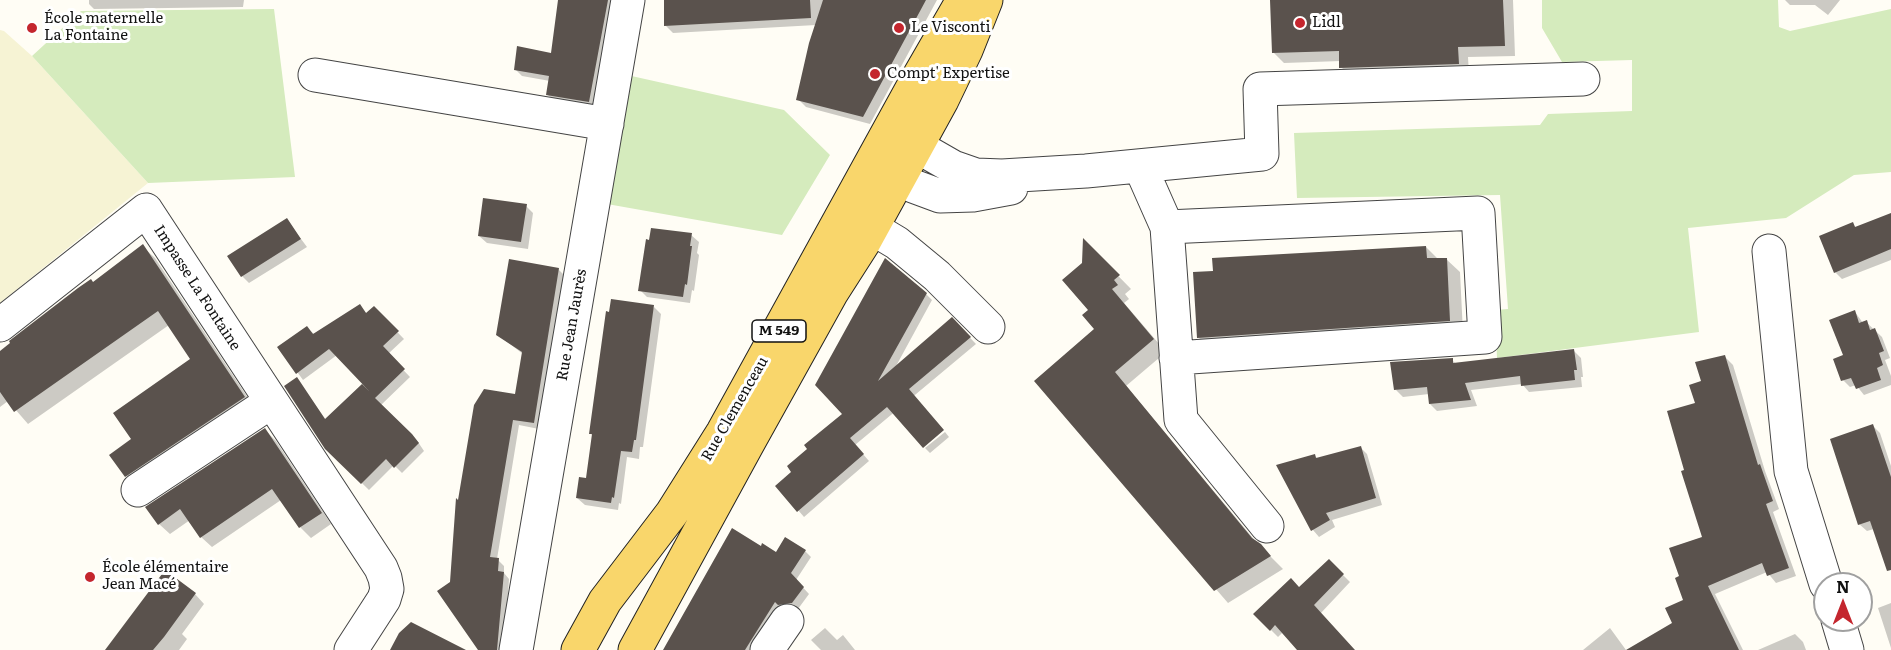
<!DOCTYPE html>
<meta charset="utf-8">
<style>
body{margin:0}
#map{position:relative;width:1891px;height:650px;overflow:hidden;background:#fffdf5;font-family:Literata,serif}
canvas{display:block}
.north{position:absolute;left:1813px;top:572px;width:60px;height:60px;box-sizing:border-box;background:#fff;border:2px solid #a0a0a0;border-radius:50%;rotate:0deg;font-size:16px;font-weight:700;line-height:24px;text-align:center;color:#111}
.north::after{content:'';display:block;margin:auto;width:21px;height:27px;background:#c4262e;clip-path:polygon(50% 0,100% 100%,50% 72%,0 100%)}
</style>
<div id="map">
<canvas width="1891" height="650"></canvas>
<div class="north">N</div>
</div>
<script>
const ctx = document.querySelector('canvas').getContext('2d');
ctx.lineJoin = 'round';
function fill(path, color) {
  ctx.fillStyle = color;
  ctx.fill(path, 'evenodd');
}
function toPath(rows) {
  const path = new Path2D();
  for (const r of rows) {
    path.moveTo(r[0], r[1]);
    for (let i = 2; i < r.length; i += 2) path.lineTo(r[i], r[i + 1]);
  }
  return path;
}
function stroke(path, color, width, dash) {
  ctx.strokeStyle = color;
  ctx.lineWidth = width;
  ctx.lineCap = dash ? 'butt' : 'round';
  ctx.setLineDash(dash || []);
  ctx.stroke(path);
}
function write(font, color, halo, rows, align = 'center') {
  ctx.font = font + ' Literata,serif';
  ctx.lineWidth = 6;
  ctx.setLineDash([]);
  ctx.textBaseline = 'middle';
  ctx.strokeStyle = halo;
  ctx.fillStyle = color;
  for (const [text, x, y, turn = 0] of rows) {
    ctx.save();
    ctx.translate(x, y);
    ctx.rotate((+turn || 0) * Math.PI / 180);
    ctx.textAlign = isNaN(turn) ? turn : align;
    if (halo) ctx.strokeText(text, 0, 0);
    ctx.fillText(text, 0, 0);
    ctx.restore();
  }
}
const farmland = toPath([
 [0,30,4,31,32,56,148,183,0,303]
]);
const green = toPath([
 [1542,0,1778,0,1779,27,1790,31,1891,9,1891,172,1854,175,1786,218,1688,228,1699,332,1497,358,1495,310,1508,309,1500,195,1297,198,1294,133,1540,125,1548,114,1632,111,1632,60,1562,62,1542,28],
 [274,9,295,177,148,183,32,56,81,11],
 [627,75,784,110,830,155,782,235,607,204]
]);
const shadow = toPath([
 [89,0,244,0,243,7,94,9,89,4],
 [560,0,615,0,596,108,554,101,547,94,550,81,522,76,515,69,552,54],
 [666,0,937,0,870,124,806,107,798,99,816,25,673,33,665,25],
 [1271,0,1513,0,1515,56,1468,57,1469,74,1352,78,1341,67,1341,61,1284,63,1273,52],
 [1785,0,1840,0,1828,15,1815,5,1790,5],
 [526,206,533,213,528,249,487,243,479,236],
 [1891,215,1891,260,1842,279,1835,272,1852,224,1857,228],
 [287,220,307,247,249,283,242,276],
 [691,235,699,242,697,253,699,255,694,291,692,290,690,303,647,297,640,290],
 [1085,242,1131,289,1125,294,1129,299,1124,303,1166,352,1126,386,1257,543,1283,569,1228,603,1036,381,1096,329,1090,310,1084,264],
 [142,246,155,258,256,410,139,489,126,476,111,455,133,440,192,359,169,325,28,424,8,401,0,407,0,353],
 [1426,247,1438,259,1446,259,1460,272,1463,333,1211,350,1198,337],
 [558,269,564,275,539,429,519,425,497,559,504,566,504,573,509,579,504,650,480,650,451,583,517,395,523,354,498,335],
 [926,294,932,300,895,368,952,319,976,344,855,445,869,461,804,517,798,510,793,472,844,414],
 [360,306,367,314,374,308,404,339,388,354,410,377,381,405,418,442,424,451,402,473,394,465,369,490,326,448,297,379,326,420,376,397,337,355,303,380,279,347,307,328,314,334],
 [654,307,661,314,643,447,640,447,639,459,627,457,621,504,619,503,618,510,585,505,577,498,587,480,593,436,590,433],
 [1855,312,1863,323,1866,322,1882,337,1890,358,1885,360,1891,376,1891,385,1864,395,1856,385,1850,387,1843,380,1844,356],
 [1574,351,1581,358,1583,377,1581,377,1582,387,1529,392,1522,384,1471,390,1477,406,1437,411,1430,404,1429,394,1403,397,1396,390,1452,360,1456,364],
 [1725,357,1733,365,1765,471,1779,509,1773,512,1796,576,1776,583,1767,572,1715,594,1743,650,1629,650,1674,623,1685,601,1681,577,1704,538,1686,471,1696,404,1703,382],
 [1873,426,1880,433,1891,466,1891,557,1874,529,1867,531,1859,524],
 [265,430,276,441,331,524,311,538,300,527,281,500,212,547,201,537,190,520,170,534,159,524],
 [945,432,949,437,930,453,925,448],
 [1360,447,1367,454,1382,505,1332,520,1335,527,1319,537,1313,530,1278,466,1315,456,1318,459],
 [762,548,777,554,805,551,811,557,796,580,809,594,798,609,785,610,754,650,665,650],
 [1336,568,1350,582,1320,614,1354,650,1300,650,1283,632,1278,637,1255,614],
 [195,594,204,604,182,634,187,639,179,650,107,650],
 [1891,603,1891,648,1878,608],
 [825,628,837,640,843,635,855,650,821,650,811,640],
 [1610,628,1626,650,1583,650],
 [1795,634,1803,642,1806,650,1758,650]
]);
const building = toPath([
 [558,0,608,0,589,102,546,95,549,76,514,70,517,46,551,53],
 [664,0,810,0,811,18,664,26],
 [823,0,926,0,863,117,796,100,809,43],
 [1270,0,1503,0,1505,46,1458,47,1459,64,1339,68,1339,51,1272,53],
 [483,198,527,204,521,242,478,236],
 [1891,213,1891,249,1834,273,1819,236,1853,222,1855,227],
 [287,218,301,239,241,277,227,256],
 [651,228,692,233,690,246,692,246,687,285,685,284,683,297,638,291,646,239,649,240],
 [1083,238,1120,275,1114,280,1118,285,1112,289,1154,339,1115,372,1252,538,1261,544,1271,556,1214,591,1034,381,1094,329,1082,315,1088,310,1062,280,1082,263],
 [143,244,245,397,125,477,109,455,131,439,113,413,190,359,158,311,14,412,0,392,0,351,10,343,9,341,78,288,91,279,93,282],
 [1426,246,1427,258,1447,258,1450,321,1197,338,1193,272,1213,271,1212,258],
 [885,258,927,293,878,381,952,317,971,337,909,389,944,430,923,448,887,407,850,438,864,454,797,512,775,486,791,472,787,466,807,449,804,445,842,414,815,385],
 [509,259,559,268,534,423,513,420,490,557,499,558,498,571,504,572,497,650,478,650,437,591,450,582,456,498,458,500,474,405,484,389,515,394,522,352,496,335],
 [611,299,654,305,636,440,634,440,632,452,621,451,614,498,612,497,611,503,576,498,579,477,586,478,592,434,589,434,606,311,609,312],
 [360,304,366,313,374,306,399,331,383,346,405,369,375,398,412,434,419,443,394,468,386,459,361,484,325,449,284,386,297,377,325,419,362,384,370,392,329,349,296,374,277,347,307,326,313,334],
 [1855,310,1859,323,1867,320,1870,330,1875,328,1884,351,1879,353,1883,365,1877,368,1881,380,1856,389,1851,378,1841,381,1833,359,1843,355,1829,320],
 [1574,349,1577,370,1574,370,1575,380,1521,386,1520,376,1465,383,1471,400,1429,404,1427,387,1394,390,1390,362,1453,358,1453,363],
 [1725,355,1758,465,1760,464,1773,501,1766,504,1789,568,1767,576,1762,563,1708,586,1739,650,1626,650,1672,623,1665,608,1683,600,1675,578,1679,576,1669,548,1702,537,1681,471,1684,470,1667,411,1695,403,1689,385,1701,381,1695,362],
 [1873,424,1891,477,1891,570,1887,571,1870,521,1858,525,1830,439],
 [265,428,322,513,299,528,272,489,200,538,180,509,158,525,145,507],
 [1361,446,1376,498,1326,513,1330,520,1311,531,1276,465,1315,454,1316,458],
 [732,528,761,546,762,543,776,552,785,537,806,550,791,573,804,587,792,603,778,605,775,602,745,650,663,650],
 [1329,559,1344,574,1314,605,1355,650,1297,650,1275,625,1270,631,1253,614,1291,578,1299,587],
 [165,570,196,593,164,637,153,650,105,650],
 [411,622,466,650,390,650,399,633]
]);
const minor = toPath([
 [315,75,607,124],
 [892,132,953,167,976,175,1002,176,1086,171,1262,154,1260,89,1583,79],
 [875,166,913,186,940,196,973,195,1011,188],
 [1140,166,1167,227,1181,420,1267,526],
 [1167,227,1478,213,1485,337,1176,358],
 [872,228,897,243,937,276,988,327],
 [1769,251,1791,471,1826,584],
 [0,325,146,210,381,568,385,578,387,589,384,599,351,650],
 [138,490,271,402],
 [1838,620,1847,650],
 [516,650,628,0],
 [767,650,787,621]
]);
const major = toPath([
 [578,650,605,601,672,513,723,432,914,85,963,0],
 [635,650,748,443,832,292,864,242,942,100,966,50,986,0]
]);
const markers = [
 [1300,23,6,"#c4262e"],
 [32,28,6,"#c4262e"],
 [899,28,6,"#c4262e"],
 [875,74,6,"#c4262e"],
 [90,577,6,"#c4262e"]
];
const shields = [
 [779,331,54]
];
const shieldNames = [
 ["M 549",779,331]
];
const poiNames = [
 ["École maternelle",44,19],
 ["La Fontaine",44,36],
 ["Lidl",1312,23],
 ["Le Visconti",911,28],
 ["Compt' Expertise",887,74],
 ["École élémentaire",102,568],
 ["Jean Macé",102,585]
];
const streetNames = [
 ["Impasse La Fontaine",197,288,57],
 ["Rue Jean Jaurès",572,325,-80],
 ["Rue Clemenceau",735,409,-60]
];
fill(farmland, '#f6f3d4');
fill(green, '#d5ebbd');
fill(shadow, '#0003');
fill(building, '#5a524d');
stroke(minor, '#444', 35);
stroke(major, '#222', 35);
stroke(minor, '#fff', 33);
stroke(major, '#f9d66b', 33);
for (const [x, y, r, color] of markers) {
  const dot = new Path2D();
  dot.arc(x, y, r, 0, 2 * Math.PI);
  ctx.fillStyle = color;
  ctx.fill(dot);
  stroke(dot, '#fff', 2);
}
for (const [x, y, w] of shields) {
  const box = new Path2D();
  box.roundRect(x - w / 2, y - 11, w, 22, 4.5);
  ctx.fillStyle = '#fff';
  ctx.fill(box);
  stroke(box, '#111', 1.5);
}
write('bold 14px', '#111', null, shieldNames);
write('15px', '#111', '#fff', poiNames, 'left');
write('15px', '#111', '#fff', streetNames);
</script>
